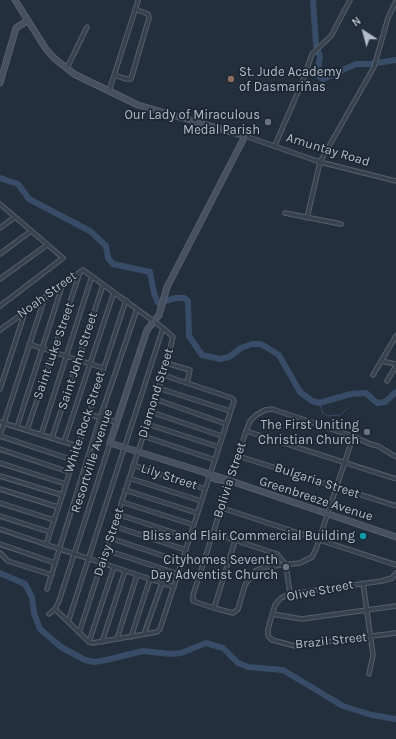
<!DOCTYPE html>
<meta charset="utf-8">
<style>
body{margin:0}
#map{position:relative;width:396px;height:739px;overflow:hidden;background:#242f3e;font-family:Karla,sans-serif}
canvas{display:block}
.north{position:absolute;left:344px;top:12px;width:40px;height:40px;-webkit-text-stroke:3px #1d2633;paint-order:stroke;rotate:324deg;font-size:11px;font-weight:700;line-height:16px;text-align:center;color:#b4bcc9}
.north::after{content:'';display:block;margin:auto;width:14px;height:18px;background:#b4bcc9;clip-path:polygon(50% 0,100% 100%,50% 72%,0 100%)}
</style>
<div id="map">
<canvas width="396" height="739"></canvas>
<div class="north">N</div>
</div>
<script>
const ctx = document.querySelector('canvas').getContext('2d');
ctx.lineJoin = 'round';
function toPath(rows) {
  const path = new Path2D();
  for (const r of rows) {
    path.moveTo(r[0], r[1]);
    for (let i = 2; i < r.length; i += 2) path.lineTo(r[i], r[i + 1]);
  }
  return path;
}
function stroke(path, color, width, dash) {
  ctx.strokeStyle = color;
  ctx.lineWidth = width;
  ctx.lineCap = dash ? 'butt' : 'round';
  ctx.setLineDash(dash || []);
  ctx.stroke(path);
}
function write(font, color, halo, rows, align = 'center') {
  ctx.font = font + ' Karla,sans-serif';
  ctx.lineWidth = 3.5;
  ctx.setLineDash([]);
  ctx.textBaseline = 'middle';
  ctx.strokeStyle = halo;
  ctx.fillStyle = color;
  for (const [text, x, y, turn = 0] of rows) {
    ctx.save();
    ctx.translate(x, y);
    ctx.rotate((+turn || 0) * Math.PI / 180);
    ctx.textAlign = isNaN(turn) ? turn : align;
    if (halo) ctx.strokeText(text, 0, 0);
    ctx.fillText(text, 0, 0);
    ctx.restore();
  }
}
const stream = toPath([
 [316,402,320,405,323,413,328,416,340,415,348,408]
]);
const river = toPath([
 [313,0,316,45,320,57,317,73,320,77,323,79,356,64,370,64,396,60],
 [0,178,18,184,29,199,90,231,106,246,108,258,113,264,150,272,154,293,158,303,176,298,184,298,188,301,189,336,202,355,220,359,229,357,241,348,252,344,261,344,279,355,300,392,312,401,319,403,351,394,366,393,377,403,385,402,396,392],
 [0,573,25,584,32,597,34,613,40,629,61,647,85,660,94,662,106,660,143,651,171,654,181,653,206,643,223,648,238,663,248,667,283,670,343,706,372,715,396,719]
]);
const street = toPath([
 [67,68,87,27],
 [114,75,126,79,131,79,149,18,148,14,135,9],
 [109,91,138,1],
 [245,136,320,162,396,181],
 [275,145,302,83,312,54,331,36,350,0],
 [0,204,63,258,0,306],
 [285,213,341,224],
 [307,218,320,162,374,67,388,18,396,1],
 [0,228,15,217],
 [0,254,31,231],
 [0,279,47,245],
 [0,330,83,270,163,328,173,337,163,375,79,633],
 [29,344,103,368],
 [381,361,396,364],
 [166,363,190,370,187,383],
 [373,375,396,336],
 [387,381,396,366],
 [158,388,230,411],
 [0,389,25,312],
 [155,399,226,424],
 [151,412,222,436],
 [88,414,116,422],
 [0,422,77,446],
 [147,424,219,447],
 [17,427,63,283],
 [27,430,80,272],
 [246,431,396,479],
 [0,435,45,297],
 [41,435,92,276],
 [0,436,73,460],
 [143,436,215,460],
 [353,437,316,549,312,557,300,563,264,567,255,571,245,585,238,609,233,613,214,608,193,601,193,595,246,431,250,421,256,415,265,410,272,409,355,437,370,444,378,446,396,457],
 [52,438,103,285],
 [64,442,114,292],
 [0,449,69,472],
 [238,456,396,506],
 [0,463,66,484],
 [133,465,205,489],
 [0,476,62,495],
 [129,478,201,501],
 [0,489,58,507],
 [125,490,197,513],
 [122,502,194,525],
 [0,503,54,520],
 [222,508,396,565],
 [117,514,190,538],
 [0,516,50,532],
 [114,526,186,550],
 [0,529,174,587],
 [213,533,277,554,286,565,290,594],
 [110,538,182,562],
 [0,544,55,563],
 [46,545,126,300],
 [106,550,178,574],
 [0,553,8,561,52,575],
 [396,573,392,578,382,581,290,594,281,598,275,605,268,629,268,636,272,640,295,646,396,633],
 [363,583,373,655,369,674],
 [47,589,100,418,137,309],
 [214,608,235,541],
 [55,609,89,642,93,643,157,632,160,629,234,401,232,398,163,375],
 [49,614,55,609,59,601,110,443],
 [272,614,302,619,396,606],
 [68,622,163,328],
 [144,634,162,583],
 [131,637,150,579],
 [117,639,137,575],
 [89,642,114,567],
 [102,642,125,571]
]);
const secondary = toPath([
 [15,0,46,49,54,58,74,74,138,105,245,136,167,287,159,315,147,330,110,443,216,476,396,537],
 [0,83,16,28,27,21],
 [208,475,215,479,226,481]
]);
const markers = [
 [231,79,4,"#8d6e63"],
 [268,122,4,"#6b7280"],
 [367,432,4,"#6b7280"],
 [363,536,4,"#0f9aa8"],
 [286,567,4,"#6b7280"]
];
const poiNames = [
 ["St. Jude Academy",239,72,"left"],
 ["of Dasmariñas",239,87,"left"],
 ["Our Lady of Miraculous",260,115],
 ["Medal Parish",260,130],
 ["The First Uniting",359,425],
 ["Christian Church",359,440],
 ["Bliss and Flair Commercial Building",355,536],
 ["Cityhomes Seventh",278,560],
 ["Day Adventist Church",278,575]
];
const streetNames = [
 ["Amuntay Road",328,150,17],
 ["Noah Street",47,295,-36],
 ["Saint Luke Street",54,351,-71],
 ["Saint John Street",78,361,-72],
 ["Diamond Street",156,393,-73],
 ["White Rock Street",85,422,-72],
 ["Resortville Avenue",92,461,-72],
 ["Lily Street",169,477,18],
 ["Bolivia Street",230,480,-72],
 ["Bulgaria Street",317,481,18],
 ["Greenbreeze Avenue",316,499,18],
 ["Daisy Street",109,542,-72],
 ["Olive Street",320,591,-11],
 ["Brazil Street",331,641,-6]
];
stroke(stream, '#394c67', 1);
stroke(river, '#394c67', 6);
stroke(street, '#565f6c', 5.5);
stroke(secondary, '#565f6c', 7);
stroke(street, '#38414e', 3.5);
stroke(secondary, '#465061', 5);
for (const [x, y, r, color] of markers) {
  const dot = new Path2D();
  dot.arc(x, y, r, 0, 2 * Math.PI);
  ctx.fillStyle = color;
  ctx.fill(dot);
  stroke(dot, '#1d2633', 1.5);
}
write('13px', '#b4bcc9', '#1d2633', poiNames, 'right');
write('13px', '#b4bcc9', '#1d2633', streetNames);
</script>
